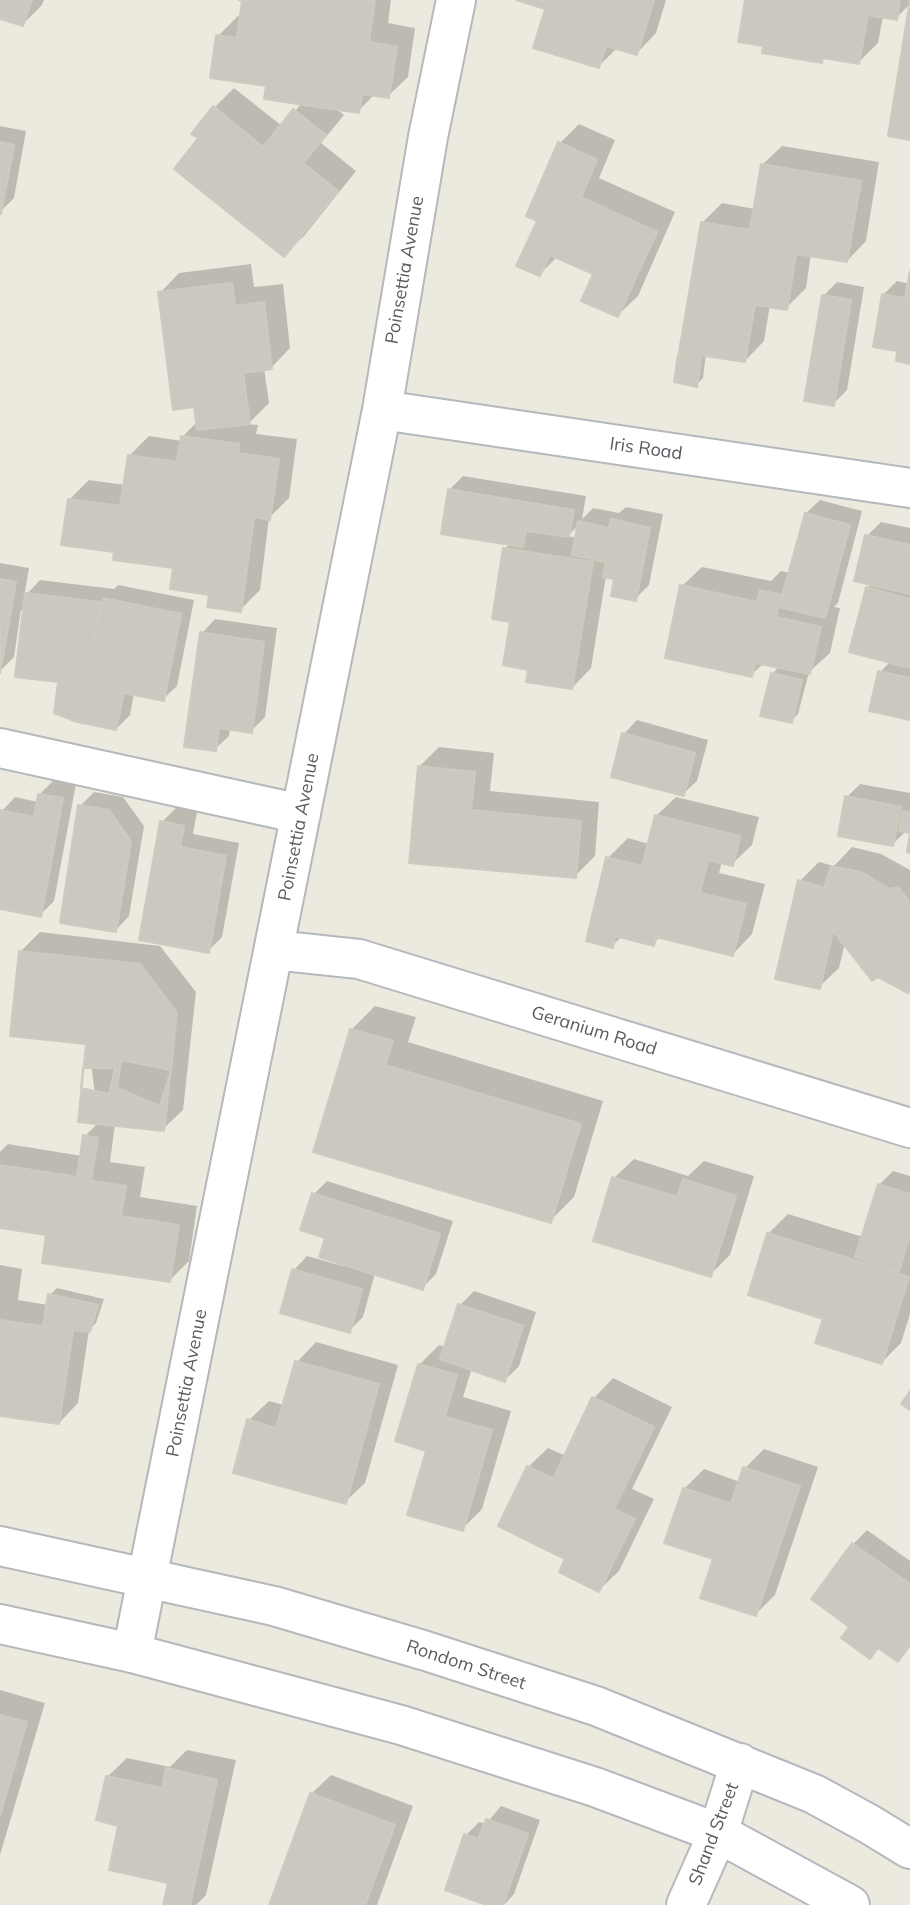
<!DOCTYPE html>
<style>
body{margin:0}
canvas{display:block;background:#ece9df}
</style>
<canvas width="910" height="1905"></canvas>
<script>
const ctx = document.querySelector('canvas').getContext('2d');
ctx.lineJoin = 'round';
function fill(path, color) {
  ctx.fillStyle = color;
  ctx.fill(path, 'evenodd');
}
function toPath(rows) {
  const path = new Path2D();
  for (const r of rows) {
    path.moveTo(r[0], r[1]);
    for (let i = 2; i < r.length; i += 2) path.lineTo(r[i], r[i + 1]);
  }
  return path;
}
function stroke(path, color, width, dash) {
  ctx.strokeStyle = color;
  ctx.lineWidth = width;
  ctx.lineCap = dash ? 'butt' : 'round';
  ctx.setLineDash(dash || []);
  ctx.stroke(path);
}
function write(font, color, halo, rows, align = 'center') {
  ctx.font = font + ' Mulish,sans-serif';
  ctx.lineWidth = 5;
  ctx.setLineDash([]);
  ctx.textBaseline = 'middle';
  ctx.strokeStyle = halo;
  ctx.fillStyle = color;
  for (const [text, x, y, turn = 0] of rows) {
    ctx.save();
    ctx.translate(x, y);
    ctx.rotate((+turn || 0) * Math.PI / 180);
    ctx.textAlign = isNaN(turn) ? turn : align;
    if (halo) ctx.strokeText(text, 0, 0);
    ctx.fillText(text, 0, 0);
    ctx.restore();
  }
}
const shadow = toPath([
 [0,0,44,0,42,5,23,24,0,17],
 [244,0,391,0,388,23,415,28,408,77,388,96,375,94,358,111,335,108,344,115,321,143,356,171,304,236,284,255,200,138,214,108,234,88,282,126,302,103,268,84,218,36,238,16,241,17],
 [522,0,666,0,656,33,637,53,618,47,599,66,547,8],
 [747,0,910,0,910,4,896,18,883,16,878,43,859,62,825,56,821,61,765,44],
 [579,124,615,140,599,178,675,212,638,296,618,315,595,274,557,257,540,274,539,220,560,143],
 [0,126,26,131,14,198,0,212],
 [782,146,879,162,866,241,847,261,811,254,806,288,786,308,770,305,764,341,745,361,706,354,703,378,696,385,679,355,684,351,702,223,722,203,755,209,762,165],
 [251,264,254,287,283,284,290,348,271,368,264,368,269,403,248,424,258,425,256,434,297,439,289,498,269,518,260,590,240,610,211,594,175,567,116,551,70,499,89,480,125,485,129,456,149,436,182,441,182,437,197,422,195,405,160,293,179,273],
 [897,281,910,284,910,282,910,362,899,350,883,295],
 [837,282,864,287,847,390,833,404,823,296],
 [463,476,586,496,582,519,593,508,619,513,626,507,663,514,649,585,635,599,616,578,606,576,591,668,572,688,530,668,513,621,505,549,510,543,449,490],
 [579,524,577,538,568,536],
 [820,500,862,511,838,603,834,607,840,608,830,653,809,672,798,714,791,721,772,674,780,666,764,663,751,675,682,586,702,567,771,581,781,571,790,573,806,513],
 [881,522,910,528,910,718,880,672,891,661,868,588,872,583,867,536],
 [0,563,29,568,24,597,40,580,114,589,118,585,194,600,177,686,163,699,134,693,130,715,116,729,78,721,56,712,60,680,25,611,21,610,14,657,0,671],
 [215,619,277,628,265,717,251,731,230,728,229,736,215,749,202,633],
 [637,720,708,740,697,781,683,794,624,734],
 [439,747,494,753,490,791,599,802,595,856,575,876,411,862,419,767],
 [53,781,76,784,54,901,40,915,0,907,2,811,15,797,38,802,40,794],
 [860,784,910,793,910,831,906,831,893,844,847,797],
 [94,792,123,797,144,826,129,916,116,930,80,806],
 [676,797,759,817,752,845,732,864,722,861,719,873,765,884,752,934,733,954,661,936,653,944,622,936,612,946,608,858,628,838,649,844,656,816],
 [176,808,197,812,193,834,239,843,222,937,208,951,162,822],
 [852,847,881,854,910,870,910,988,845,943,839,968,819,987,800,881,819,862,834,866],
 [40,932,160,946,196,992,183,1110,163,1129,115,1124,110,1162,145,1167,140,1197,197,1206,189,1261,170,1280,48,1233,0,1226,0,1152,8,1144,82,1156,85,1136,99,1122,88,1043,20,952],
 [375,1006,416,1017,408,1042,603,1101,574,1197,550,1221,315,1151,351,1030],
 [634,1159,688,1176,704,1161,754,1176,730,1255,710,1275,614,1178],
 [893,1171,910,1176,910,1314,901,1343,882,1362,825,1317,768,1234,788,1214,863,1237,879,1185],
 [327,1181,453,1221,436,1274,422,1288,375,1273,363,1317,349,1331,294,1270,307,1256,343,1266,344,1263,327,1236,314,1194],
 [0,1265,22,1269,18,1300,48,1305,50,1295,57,1288,104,1299,96,1323,89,1330,78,1403,59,1423,0,1414],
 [474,1291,536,1312,519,1366,505,1380,472,1368,463,1397,511,1411,482,1509,462,1529,429,1449,419,1365,439,1345,446,1347,460,1305],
 [316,1342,398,1365,365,1483,345,1502,249,1420,269,1401,284,1405,297,1362],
 [613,1378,672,1407,632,1489,654,1499,619,1571,599,1590,568,1558,528,1467,548,1448,566,1456,594,1398],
 [764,1449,818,1467,775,1595,756,1614,715,1558,684,1489,704,1469,740,1482,745,1468],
 [867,1530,910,1561,910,1647,897,1660,880,1647,870,1657,852,1627,814,1599,853,1544],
 [0,1690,45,1703,0,1855],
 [187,1750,236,1760,206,1895,196,1905,164,1905,170,1881,120,1825,107,1777,127,1758,170,1767],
 [331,1775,413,1806,377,1905,270,1905,311,1794],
 [501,1806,540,1820,514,1894,504,1905,491,1905,466,1835,479,1822,486,1824]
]);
const building = toPath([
 [0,0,32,0,23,26,0,19,0,0],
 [239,0,375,0,369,42,397,47,389,98,362,94,359,113,264,99,266,86,210,78,216,35,237,38,242,0,239,0],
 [516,0,654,0,637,55,606,46,599,68,533,48,545,9,516,0],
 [745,0,900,0,897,20,868,15,859,64,823,58,822,63,762,53,763,46,738,42,745,0],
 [910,0,910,140,888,136,910,0],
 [213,106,263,147,293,109,326,135,303,163,338,191,284,257,174,169,198,138,191,134,213,106],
 [0,142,14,145,1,214,0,213,0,142],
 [558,142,597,160,581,197,657,232,618,317,581,301,593,274,550,255,540,276,516,266,537,221,526,216,558,142],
 [761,164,861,181,847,262,796,254,787,310,755,305,745,362,679,352,701,222,750,230,761,164],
 [910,271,910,364,896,361,897,351,873,347,882,294,905,298,910,271],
 [232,283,235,306,264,302,272,369,243,373,250,424,197,430,194,407,173,410,158,292,232,283],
 [822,295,851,300,834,406,804,401,822,295],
 [678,354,701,358,697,387,674,382,678,354],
 [181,436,239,444,238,453,279,459,270,520,254,517,241,612,207,607,209,595,170,589,173,568,113,560,114,552,61,545,68,499,120,506,128,455,177,462,181,436],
 [448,489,574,510,569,537,526,531,523,547,441,534,448,489],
 [805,513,850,525,825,618,779,607,805,513],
 [611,519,650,528,636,601,611,596,614,579,603,577,606,562,572,555,578,521,609,528,611,519],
 [865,535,910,545,910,594,854,581,865,535],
 [503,548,593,562,572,689,526,682,528,670,503,665,510,622,492,619,503,548],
 [0,579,16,582,0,673,0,579],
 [680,585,757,602,760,590,781,595,776,617,821,627,810,674,755,663,752,677,665,658,680,585],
 [866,587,910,599,910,668,849,652,866,587],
 [25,593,101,602,77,722,54,713,58,682,15,677,25,593],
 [103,598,181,614,164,701,124,693,116,730,77,722,103,598],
 [200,632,264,642,252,733,219,728,216,751,184,747,200,632],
 [878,671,910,678,910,720,869,711,878,671],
 [771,673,802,680,792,723,760,716,771,673],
 [622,733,695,753,684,796,611,777,622,733],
 [418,766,475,772,471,810,581,821,576,878,409,863,418,766],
 [38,794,63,798,41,917,0,909,0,810,34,817,38,794],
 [845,796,901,807,893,846,838,836,845,796],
 [78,805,109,810,131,841,116,932,60,923,78,805],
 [903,811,910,812,910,853,907,852,910,833,899,831,903,811],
 [655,815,740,836,733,866,708,860,700,893,746,904,733,956,656,937,654,946,615,936,613,948,586,941,606,857,642,866,655,815],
 [160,821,184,826,180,847,226,856,209,953,139,940,160,821],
 [831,866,861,872,890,889,898,887,910,903,910,989,908,993,878,977,872,981,833,931,820,989,775,979,798,880,824,888,831,866],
 [19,951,140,964,177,1013,164,1131,78,1122,86,1044,10,1036,19,951],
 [350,1029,393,1041,385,1065,581,1124,551,1223,313,1152,350,1029],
 [121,1060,171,1070,160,1106,117,1088,121,1060],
 [83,1068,115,1068,109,1094,81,1088,83,1068],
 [83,1135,98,1138,91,1181,126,1186,121,1216,179,1225,170,1282,42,1263,46,1235,0,1228,0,1165,77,1177,83,1135],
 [612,1177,677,1197,683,1179,736,1196,711,1277,593,1241,612,1177],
 [878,1184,910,1194,910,1235,899,1272,855,1257,878,1184],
 [312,1193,440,1234,423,1290,319,1257,325,1238,300,1230,312,1193],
 [767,1233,909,1277,882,1364,815,1343,823,1319,748,1295,767,1233],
 [292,1269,362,1289,350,1333,280,1313,292,1269],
 [48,1294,98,1305,90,1332,43,1326,48,1294],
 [458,1304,523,1326,505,1382,440,1359,458,1304],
 [0,1320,73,1331,59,1424,0,1416,0,1320],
 [295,1361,379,1384,346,1504,233,1473,247,1419,276,1428,295,1361],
 [418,1364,457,1375,445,1417,492,1430,463,1531,407,1515,426,1451,395,1441,418,1364],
 [910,1391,910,1410,901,1404,910,1391],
 [592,1397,654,1427,614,1509,635,1519,599,1592,559,1572,565,1559,498,1526,527,1466,553,1479,592,1397],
 [743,1467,800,1486,756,1616,700,1598,713,1559,664,1543,683,1488,731,1504,743,1467],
 [852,1543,910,1584,910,1645,898,1662,878,1648,870,1659,841,1638,849,1627,811,1599,852,1543],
 [0,1715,27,1722,0,1816,0,1715],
 [166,1768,217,1780,190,1905,163,1905,168,1883,109,1870,118,1826,96,1820,106,1776,162,1788,166,1768],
 [310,1793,395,1825,365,1905,269,1905,310,1793],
 [486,1819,528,1834,503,1905,486,1905,445,1890,464,1834,478,1839,486,1819]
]);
const minor = toPath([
 [382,410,910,488],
 [0,748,301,814],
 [274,950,359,959,910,1128],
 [132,1653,382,410,428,137,456,0],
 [686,1905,718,1833,740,1763]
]);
const tertiary = toPath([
 [0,1546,274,1606,426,1651,596,1706,814,1794,869,1824,910,1849],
 [0,1624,132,1653,401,1725,595,1787,718,1833,850,1905]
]);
const streetNames = [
 ["Poinsettia Avenue",405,270,-80],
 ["Iris Road",646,449,8],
 ["Poinsettia Avenue",299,827,-79],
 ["Geranium Road",594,1031,17],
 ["Poinsettia Avenue",187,1383,-79],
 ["Rondom Street",466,1665,18],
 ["Shand Street",714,1834,-69]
];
fill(shadow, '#0003');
fill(building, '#cbc7c1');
stroke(building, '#d0cabe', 2);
stroke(minor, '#b5b8bc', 42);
stroke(tertiary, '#b5b8bc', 42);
stroke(minor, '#fff', 38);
stroke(tertiary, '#fff', 38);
write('18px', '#585c61', '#fff', streetNames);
</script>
